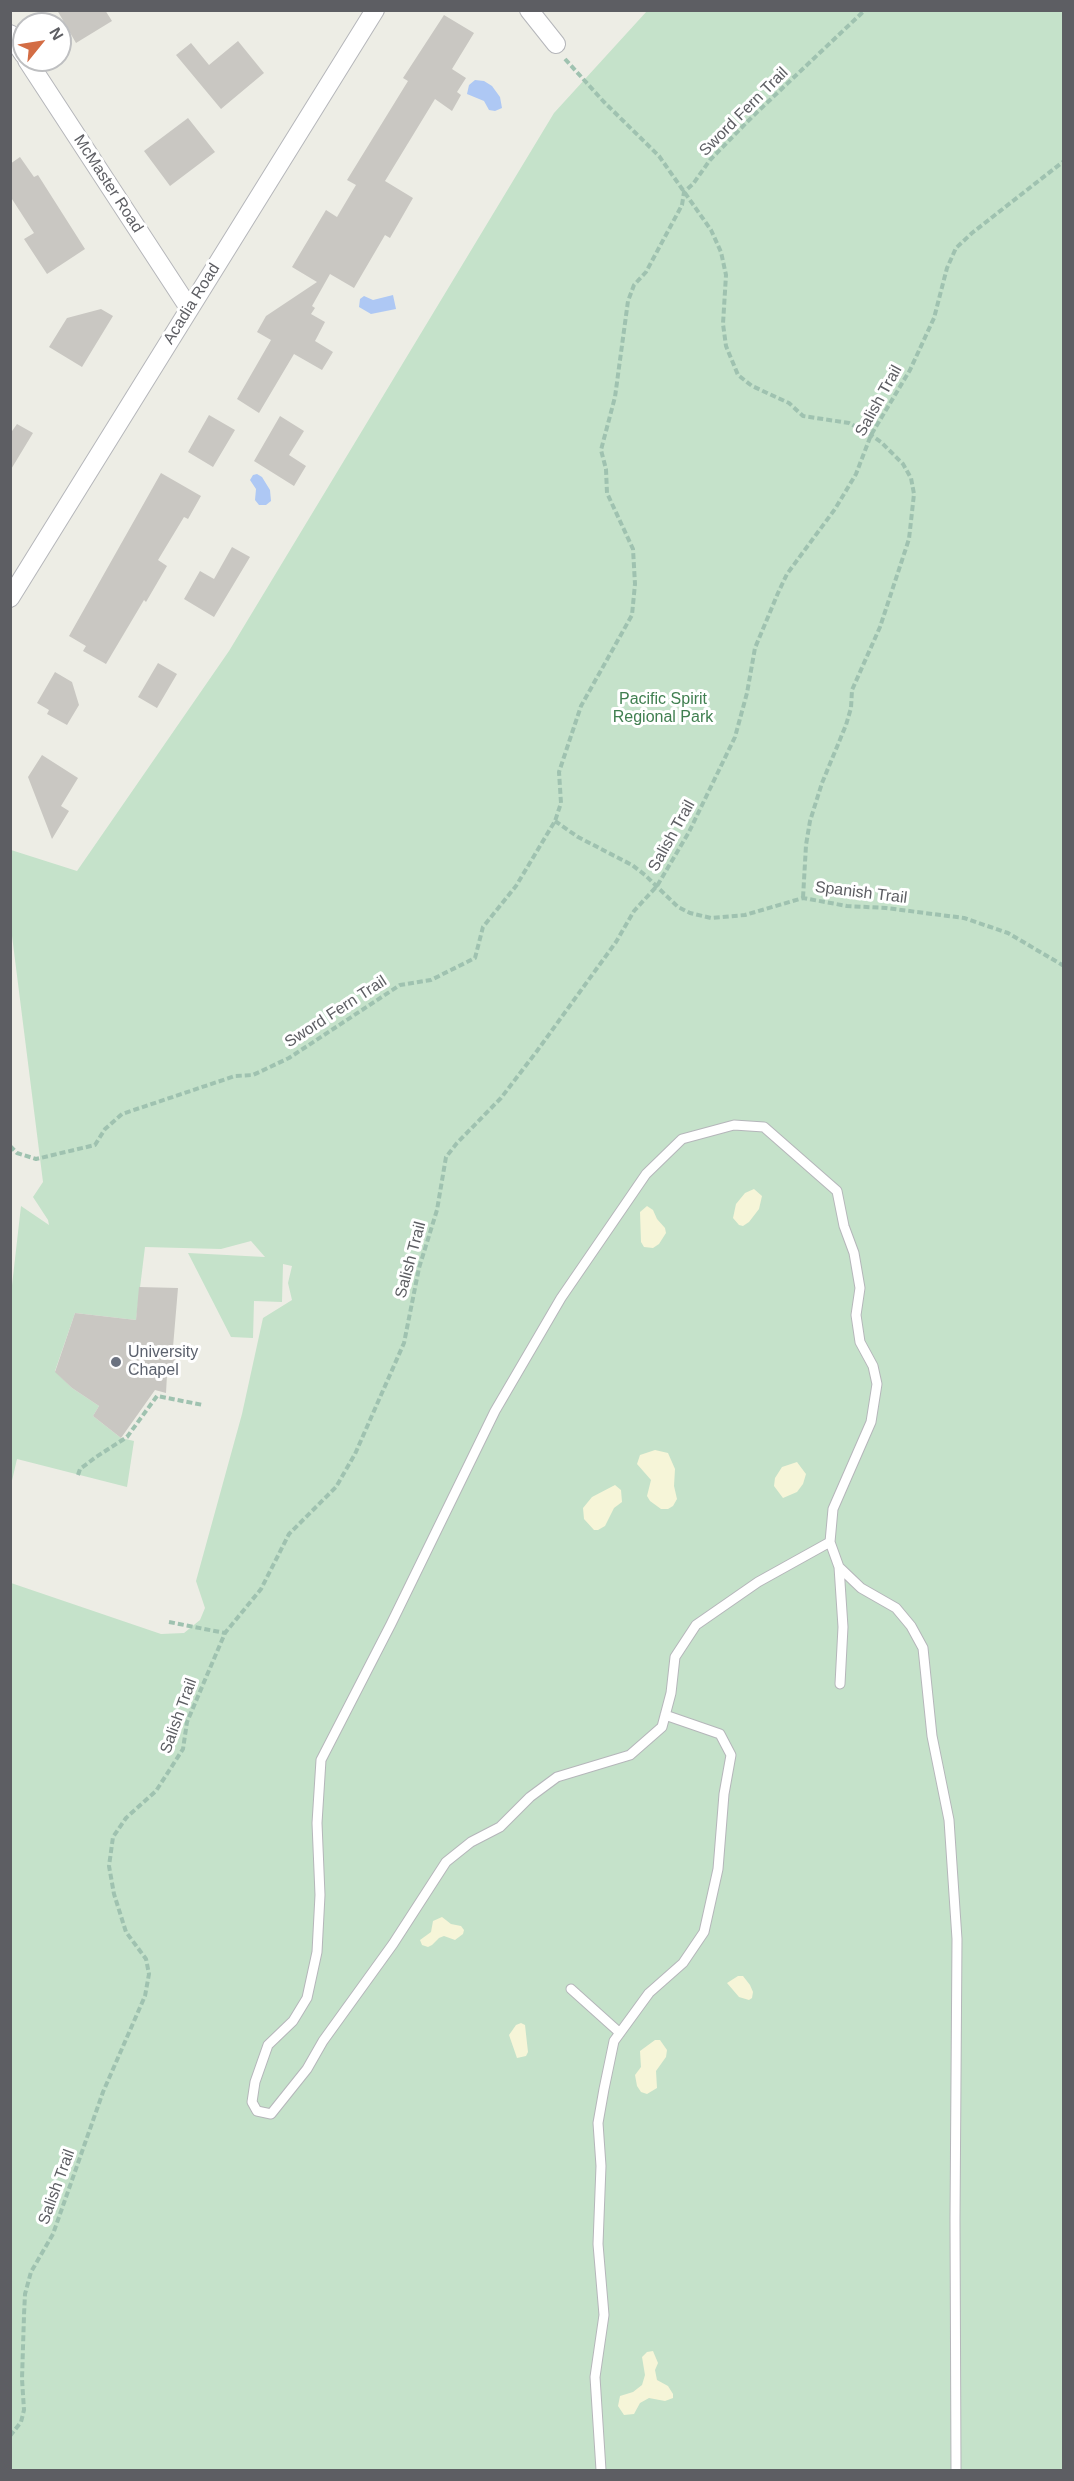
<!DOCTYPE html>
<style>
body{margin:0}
#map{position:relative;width:1074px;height:2481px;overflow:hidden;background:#edede5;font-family:Helvetica,sans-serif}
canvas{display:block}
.frame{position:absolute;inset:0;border:12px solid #5d5e63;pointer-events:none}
.north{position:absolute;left:12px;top:12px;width:60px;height:60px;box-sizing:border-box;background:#fff;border:2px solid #bebfc1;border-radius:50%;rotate:60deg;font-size:16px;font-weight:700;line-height:24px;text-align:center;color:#5d5e63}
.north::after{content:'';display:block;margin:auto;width:21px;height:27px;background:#d36d45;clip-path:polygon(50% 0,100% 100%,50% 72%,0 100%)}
</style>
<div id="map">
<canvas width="1074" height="2481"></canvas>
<div class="frame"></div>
<div class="north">N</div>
</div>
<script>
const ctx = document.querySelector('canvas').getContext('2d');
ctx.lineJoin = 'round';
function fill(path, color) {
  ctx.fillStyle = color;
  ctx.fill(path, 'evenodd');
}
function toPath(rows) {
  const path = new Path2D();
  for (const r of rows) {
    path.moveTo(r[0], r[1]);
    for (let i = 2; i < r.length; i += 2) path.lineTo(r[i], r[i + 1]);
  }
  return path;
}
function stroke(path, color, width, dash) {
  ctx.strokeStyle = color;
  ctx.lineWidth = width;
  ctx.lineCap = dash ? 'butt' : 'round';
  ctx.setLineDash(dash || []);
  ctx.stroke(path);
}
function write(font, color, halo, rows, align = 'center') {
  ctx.font = font + ' Helvetica,sans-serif';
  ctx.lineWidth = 6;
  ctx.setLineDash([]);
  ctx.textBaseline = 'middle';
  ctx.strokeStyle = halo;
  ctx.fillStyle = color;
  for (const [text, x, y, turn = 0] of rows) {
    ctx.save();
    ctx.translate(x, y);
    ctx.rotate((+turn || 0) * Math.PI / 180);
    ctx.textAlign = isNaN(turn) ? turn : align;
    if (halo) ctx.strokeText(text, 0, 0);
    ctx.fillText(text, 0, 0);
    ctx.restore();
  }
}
const green = toPath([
 [647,11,1063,11,1063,2470,11,2470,11,1583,161,1634,184,1633,200,1620,205,1608,196,1581,242,1414,263,1318,292,1300,288,1283,292,1266,283,1264,282,1302,254,1301,253,1338,231,1337,188,1253,265,1257,251,1241,221,1249,145,1247,136,1320,75,1313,55,1371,72,1388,99,1406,93,1416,121,1438,134,1441,127,1487,17,1459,11,1485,10,1303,21,1206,49,1225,48,1220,33,1197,43,1182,11,928,11,850,77,871,229,651,554,113]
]);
const sand = toPath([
 [754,1189,762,1196,759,1209,749,1222,743,1226,739,1225,733,1218,736,1204,745,1193],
 [647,1206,653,1210,657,1219,665,1228,666,1233,659,1244,653,1248,644,1247,641,1242,640,1212],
 [655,1450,668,1453,675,1469,674,1486,677,1499,673,1506,668,1509,661,1509,650,1501,647,1496,651,1480,637,1464,640,1455],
 [797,1462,806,1474,803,1484,797,1492,783,1498,774,1486,775,1478,782,1467],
 [615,1485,621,1490,622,1502,614,1508,605,1526,598,1530,594,1530,584,1519,583,1508,592,1497],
 [442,1917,451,1924,461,1926,464,1930,463,1934,455,1940,444,1936,439,1938,432,1945,428,1947,422,1945,420,1940,431,1932,433,1921],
 [738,1976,743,1976,750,1985,753,1992,752,1998,749,2000,739,1997,727,1983],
 [521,2023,525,2025,528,2052,526,2056,517,2058,509,2035,516,2025],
 [655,2040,660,2040,667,2050,666,2057,656,2071,657,2088,647,2094,641,2092,637,2086,635,2075,641,2067,640,2051],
 [653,2351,658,2363,655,2370,657,2380,668,2386,673,2394,673,2398,665,2401,649,2398,640,2403,634,2414,624,2415,618,2406,620,2396,633,2392,642,2385,645,2375,642,2357,647,2352]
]);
const water = toPath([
 [475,80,484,81,492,86,500,97,502,108,495,111,489,110,484,101,467,94,469,85],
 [393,295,396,309,371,314,359,307,360,299,364,296,373,300],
 [257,474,262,477,270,490,271,501,266,505,259,505,255,500,256,489,250,480,253,475]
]);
const building = toPath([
 [57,10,105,10,112,21,76,43],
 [444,15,474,33,452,69,466,78,457,92,461,95,452,111,435,99,385,181,413,198,390,238,385,235,354,288,330,274,312,306,315,308,311,314,325,322,315,341,333,352,322,370,294,354,259,413,237,399,271,340,257,332,266,316,317,282,292,267,326,210,337,217,356,185,347,180,408,81,403,78],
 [238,41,264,73,221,109,176,55,191,43,209,65],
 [188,118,215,152,170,186,144,151],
 [20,157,34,177,38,175,85,249,47,274,24,239,34,233,10,196,10,164],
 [101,309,113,316,82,367,49,347,67,318],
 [209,415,235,430,213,467,188,452],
 [280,416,304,431,289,455,306,466,294,486,254,461],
 [17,424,33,433,10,471,10,434],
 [161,473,201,496,188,519,184,517,158,560,167,566,146,602,144,600,106,664,83,651,86,646,69,636],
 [232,547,250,557,214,617,184,599,200,571,214,579],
 [158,663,177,674,157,708,138,697],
 [55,672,72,682,79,705,67,725,47,714,49,710,37,703],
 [42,755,78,778,61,806,69,811,52,839,28,777],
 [139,1287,178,1288,173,1347,180,1353,167,1375,166,1393,155,1390,121,1438,93,1416,99,1406,72,1388,55,1372,75,1313,136,1320]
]);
const path = toPath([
 [565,59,604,102,659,156,711,230,721,252,726,275,723,324,726,346,738,375,752,386,789,403,803,416,849,423,871,435,881,442,903,464,911,478,914,494,909,539,880,627,852,690,851,708,846,725,822,783,810,821,806,845,803,898],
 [555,821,578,837,632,865,645,875,678,907,690,913,711,918,745,915,803,898,847,906,886,908,964,918,1008,933,1064,966],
 [10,1146,17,1153,36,1159,95,1145,105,1129,122,1114,235,1076,253,1075,289,1058,400,985,431,980,475,958,483,927,516,886,555,821,561,803,559,772,581,706,632,615,635,584,633,549,607,493,606,469,601,450,615,397,628,301,634,285,646,272,682,205,684,192,693,184,710,160,752,117,865,10],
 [78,1475,80,1469,96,1457,127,1437,157,1396,203,1405],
 [169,1622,225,1633],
 [10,2436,21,2422,24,2410,22,2379,24,2315,25,2294,31,2272,53,2234,103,2092,145,1996,149,1974,146,1959,126,1932,114,1894,109,1866,113,1837,126,1818,156,1791,183,1749,187,1722,225,1633,261,1589,289,1534,336,1487,355,1454,404,1343,419,1268,437,1210,446,1157,457,1143,501,1098,537,1051,616,942,634,911,657,886,689,832,735,737,747,693,755,648,778,593,787,574,835,509,856,474,871,435,910,370,934,318,947,268,956,248,972,233,1064,161]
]);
const lane = toPath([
 [830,1542,758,1582,696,1625,675,1657,671,1693,662,1727,630,1755,557,1777,530,1797,500,1827,471,1842,446,1862,393,1944,323,2041,307,2069,271,2114,257,2111,252,2102,255,2082,268,2045,293,2021,307,1998,317,1952,320,1895,317,1823,321,1760,391,1624,495,1411,561,1298,646,1174,682,1139,734,1125,764,1127,837,1191,844,1226,854,1253,860,1288,856,1315,860,1342,873,1366,877,1384,871,1422,833,1509,830,1542,839,1567,843,1627,840,1684],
 [839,1567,861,1588,896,1608,911,1626,923,1648,932,1736,949,1820,957,1939,955,2219,956,2470],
 [571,1989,620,2033],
 [601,2470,595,2377,604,2315,598,2244,601,2166,598,2123,604,2089,614,2041,649,1993,683,1963,704,1932,718,1869,724,1794,731,1755,720,1734,665,1715]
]);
const street = toPath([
 [529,10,556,44],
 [10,34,24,55],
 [27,60,189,308],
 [10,598,375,10]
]);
const markers = [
 [116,1362,6,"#6b7280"]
];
const streetNames = [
 ["Sword Fern Trail",744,112,-45],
 ["McMaster Road",108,184,57],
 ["Acadia Road",192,304,-58],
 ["Salish Trail",879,401,-61],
 ["Salish Trail",672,836,-61],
 ["Spanish Trail",861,893,7],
 ["Sword Fern Trail",336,1012,-33],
 ["Salish Trail",411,1260,-75],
 ["Salish Trail",179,1716,-70],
 ["Salish Trail",57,2187,-70]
];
const parkNames = [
 ["Pacific Spirit",663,700],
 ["Regional Park",663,718]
];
const worshipNames = [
 ["University",128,1353],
 ["Chapel",128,1371]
];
fill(green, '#c5e2ca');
fill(sand, '#f6f5d8');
fill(water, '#aec8f4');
fill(building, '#c9c7c2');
stroke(lane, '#b5b6ba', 11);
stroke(street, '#b5b6ba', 20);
stroke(path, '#9fc2b0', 4, [6, 3]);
stroke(lane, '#fff', 9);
stroke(street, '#fff', 18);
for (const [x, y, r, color] of markers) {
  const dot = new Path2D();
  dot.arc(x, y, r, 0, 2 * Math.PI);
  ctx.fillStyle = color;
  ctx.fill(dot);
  stroke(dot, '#fff', 2);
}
write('16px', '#5d5e63', '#fff', streetNames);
write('16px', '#407f50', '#fff', parkNames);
write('16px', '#5b616d', '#fff', worshipNames, 'left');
</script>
